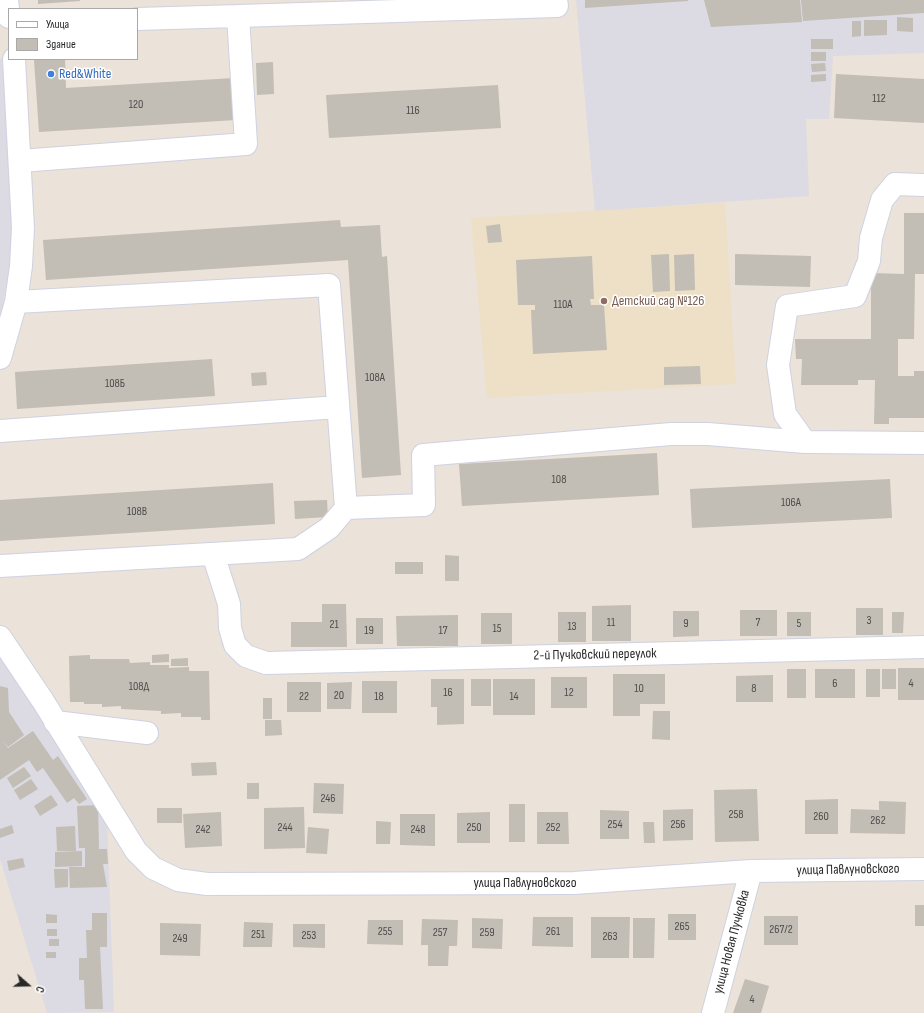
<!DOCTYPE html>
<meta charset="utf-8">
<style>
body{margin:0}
#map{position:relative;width:924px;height:1013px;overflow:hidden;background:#ebe2d9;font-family:"Sofia Sans Condensed",sans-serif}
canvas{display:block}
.legend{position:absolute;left:8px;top:8px;width:130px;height:52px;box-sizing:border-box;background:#fff;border:1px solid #a9a9a9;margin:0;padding:5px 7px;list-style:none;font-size:12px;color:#282828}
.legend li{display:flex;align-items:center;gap:8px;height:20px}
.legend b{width:20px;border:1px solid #a9a9a9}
.north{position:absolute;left:8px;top:965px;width:40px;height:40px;-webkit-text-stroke:3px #fff;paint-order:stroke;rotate:110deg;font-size:11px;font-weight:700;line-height:16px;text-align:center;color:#282828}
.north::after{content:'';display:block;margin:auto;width:14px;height:18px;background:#282828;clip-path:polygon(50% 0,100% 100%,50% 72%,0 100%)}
</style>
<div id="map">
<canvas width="924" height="1013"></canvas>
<ul class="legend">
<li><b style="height:5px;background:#fff"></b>Улица</li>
<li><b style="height:11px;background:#c2bdb5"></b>Здание</li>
</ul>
<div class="north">С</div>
</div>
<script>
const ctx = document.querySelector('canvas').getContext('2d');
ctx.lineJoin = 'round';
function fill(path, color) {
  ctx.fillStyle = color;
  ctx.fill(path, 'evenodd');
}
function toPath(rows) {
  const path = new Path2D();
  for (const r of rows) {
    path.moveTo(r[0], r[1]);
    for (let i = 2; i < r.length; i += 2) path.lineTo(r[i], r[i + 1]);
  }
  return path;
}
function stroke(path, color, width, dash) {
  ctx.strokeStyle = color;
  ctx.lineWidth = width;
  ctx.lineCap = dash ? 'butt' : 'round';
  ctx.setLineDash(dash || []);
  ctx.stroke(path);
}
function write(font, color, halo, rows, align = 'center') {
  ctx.font = font + ' "Sofia Sans Condensed",sans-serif';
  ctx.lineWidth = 3;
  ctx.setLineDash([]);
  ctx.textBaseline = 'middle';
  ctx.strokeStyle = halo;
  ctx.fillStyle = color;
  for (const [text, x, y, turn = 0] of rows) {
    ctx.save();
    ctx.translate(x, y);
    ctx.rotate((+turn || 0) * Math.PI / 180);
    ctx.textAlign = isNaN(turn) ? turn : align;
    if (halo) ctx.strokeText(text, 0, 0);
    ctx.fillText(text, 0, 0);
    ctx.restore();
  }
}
const industrial = toPath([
 [576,0,924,0,924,53,833,56,829,119,806,119,809,196,595,211],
 [0,59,5,59,15,234,0,322],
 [0,648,107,818,114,1012,47,1013,0,859]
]);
const education = toPath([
 [725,203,736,384,487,398,471,218]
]);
const building = toPath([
 [38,0,80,0,80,1,38,4],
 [585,0,688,0,688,1,585,8],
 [704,0,800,0,802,22,711,27],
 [801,0,924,0,924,13,803,21],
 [897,17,913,18,913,32,897,31],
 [864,20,887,20,887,35,864,36],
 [852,21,861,21,861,36,852,37],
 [811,39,833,39,833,49,811,49],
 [811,52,826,52,826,61,811,61],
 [45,59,65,59,66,88,234,78,236,120,39,132,34,60],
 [273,62,274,94,257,95,256,63],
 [825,63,826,71,812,72,811,64],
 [826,74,826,81,811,82,811,75],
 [836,74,924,79,924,123,834,118],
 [498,85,501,128,329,138,326,95],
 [904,213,924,213,924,274,915,274,914,339,898,339,898,376,914,376,914,371,924,371,924,418,889,418,889,424,874,424,875,380,858,380,858,385,801,385,802,359,796,359,795,339,871,339,871,273,904,274],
 [340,220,341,227,380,225,382,257,387,256,401,475,362,478,348,260,46,280,43,240],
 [500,224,502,242,488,243,486,226],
 [669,254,670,291,653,292,651,255],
 [694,254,695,290,675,291,674,255],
 [735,254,811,256,810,287,735,285],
 [592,256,594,299,590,299,591,305,604,305,607,350,533,354,531,310,535,310,535,305,518,305,516,260],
 [212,359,215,396,17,409,15,372],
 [700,366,701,384,664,385,664,367],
 [266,372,267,385,252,386,251,373],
 [657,453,659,495,462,506,459,464],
 [890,479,892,518,692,528,690,489],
 [273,483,275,524,0,541,0,500],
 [327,500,328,517,295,519,294,501],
 [445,555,459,556,459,581,445,581],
 [395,562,423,562,423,574,395,574],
 [322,604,346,604,347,647,291,647,291,622,322,622],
 [631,605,631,641,592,641,592,606],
 [856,608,883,608,883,635,856,635],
 [740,610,777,610,777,636,740,636],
 [673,611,699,611,699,636,673,637],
 [558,612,586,612,586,642,558,642],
 [787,612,811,612,811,636,787,636],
 [892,612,904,612,903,633,892,633],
 [481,613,512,613,512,644,481,644],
 [458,615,458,646,397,646,396,616],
 [356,618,383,618,383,644,356,644],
 [169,654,169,662,152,663,152,655],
 [90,655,90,659,129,659,130,663,150,662,150,665,169,665,169,668,189,667,189,671,209,671,210,720,201,720,201,717,181,717,181,713,161,714,161,711,121,709,121,706,102,707,102,704,84,704,84,702,70,702,69,656],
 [188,658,188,666,171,666,171,659],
 [898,668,924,668,924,700,898,700],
 [787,669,806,669,806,698,787,698],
 [815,669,855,669,855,698,815,698],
 [866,669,880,669,880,697,866,697],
 [882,669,896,669,896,689,882,689],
 [613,674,665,674,665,704,640,704,640,716,613,716],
 [773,675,773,702,736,702,736,676],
 [551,677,587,677,587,708,551,708],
 [431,679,464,679,464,724,437,725,437,707,431,707],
 [471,679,491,679,491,706,471,706],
 [493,679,535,679,535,715,493,715],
 [362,681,397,681,397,713,362,713],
 [287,682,321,682,321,712,287,712],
 [352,682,351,709,327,709,327,683],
 [0,686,8,688,9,712,24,735,8,747,2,740,8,748,33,731,53,760,58,756,87,799,79,804,74,798,67,803,43,768,37,772,29,760,0,780],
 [263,698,272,698,272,719,263,719],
 [653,711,670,711,670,740,652,739],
 [265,720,281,720,282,735,265,736],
 [216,762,217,775,192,776,191,763],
 [24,767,31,776,13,788,7,778],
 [31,779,38,789,20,800,14,790],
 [247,783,259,783,259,799,247,799],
 [314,783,344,784,343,814,313,813],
 [757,789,759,841,715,842,714,790],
 [51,795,58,805,40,816,34,806],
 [838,799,838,834,805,834,805,800],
 [879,801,906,802,905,834,850,833,851,809,879,810],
 [509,804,525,804,525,842,509,842],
 [98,805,99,849,107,849,108,864,103,864,107,887,70,888,69,867,85,867,85,848,79,848,77,806],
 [304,807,305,848,264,849,264,808],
 [157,808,182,808,182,823,157,823],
 [693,809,693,840,663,841,663,810],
 [600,810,629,811,629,839,600,839],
 [221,812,222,846,185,848,183,814],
 [490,812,490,843,457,843,457,813],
 [537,812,568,812,569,844,537,844],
 [400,814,435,814,435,846,400,845],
 [376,821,391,822,390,844,376,844],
 [643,822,654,822,655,843,644,843],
 [12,825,14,833,0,838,0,829],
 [75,826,76,851,57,851,56,827],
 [308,827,329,829,327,854,306,853],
 [82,851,82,866,55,867,55,852],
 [23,858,25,867,9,871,7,861],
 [54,869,68,869,68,887,55,888],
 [915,905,924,905,924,926,915,926],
 [92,913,107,913,107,947,100,947,103,1009,85,1009,84,980,79,980,79,958,87,958,86,930,92,930],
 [46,914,57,915,57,923,46,923],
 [668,914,696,914,696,940,668,940],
 [764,916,798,916,798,945,764,945],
 [533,917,573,917,573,947,532,946],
 [591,917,630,917,629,958,591,958],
 [472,918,503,919,502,949,472,948],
 [633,918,655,918,654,958,633,958],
 [422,919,458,920,457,946,449,946,448,966,428,966,428,945,421,945],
 [368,920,403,920,403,945,367,944],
 [244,922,273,923,272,947,243,947],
 [160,923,201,924,200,956,160,955],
 [293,924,325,924,325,948,293,947],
 [47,929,57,929,57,936,47,936],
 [49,939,59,939,59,946,49,946],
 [46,952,56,952,56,958,46,958],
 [745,979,769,986,761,1013,733,1013]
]);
const minor = toPath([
 [7,0,9,17],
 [137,19,238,16],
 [20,161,246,144,238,16,557,6,556,0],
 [16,302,329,285,346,508],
 [0,358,16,302,21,266,23,228,14,59],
 [0,431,338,407],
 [805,442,785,414,778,365,787,306,855,296,869,261,871,238,882,200,895,184,924,185],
 [213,554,229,604,230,628,235,645,246,656,266,663,924,647],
 [0,566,298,549,329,528,346,508,424,505,423,455,671,434,708,434,805,442,924,443],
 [0,637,43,701,136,851,153,868,178,880,207,884,574,883,751,871,924,869],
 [55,722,147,733],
 [713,1013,751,871]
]);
const markers = [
 [51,74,4,"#3f7fe0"],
 [604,301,4,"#8d6e63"]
];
const numberNames = [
 ["112",879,99],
 ["120",136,105],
 ["116",413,111],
 ["110А",563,305],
 ["108А",375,378],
 ["108Б",115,384],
 ["108",559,480],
 ["106А",791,503],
 ["108В",137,512],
 ["3",869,621],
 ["11",611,623],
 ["7",758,623],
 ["9",686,624],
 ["5",799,624],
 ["21",334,625],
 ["13",572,627],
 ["15",497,629],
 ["19",369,631],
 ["17",443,631],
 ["6",835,684],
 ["4",911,684],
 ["108Д",139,687],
 ["10",639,689],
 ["8",754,689],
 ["16",448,693],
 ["12",569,693],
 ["20",339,696],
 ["22",304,697],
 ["18",379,697],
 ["14",514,697],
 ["246",328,799],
 ["258",736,815],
 ["260",821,817],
 ["262",878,821],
 ["254",615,825],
 ["256",678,825],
 ["244",285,828],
 ["250",474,828],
 ["252",553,828],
 ["242",203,830],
 ["248",418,830],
 ["265",682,927],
 ["267/2",781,930],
 ["255",385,932],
 ["261",553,932],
 ["257",440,933],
 ["259",487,933],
 ["251",258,935],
 ["253",309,936],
 ["263",610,937],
 ["249",180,939],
 ["4",752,1000]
];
const shopNames = [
 ["Red&White",59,74]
];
const educationNames = [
 ["Детский сад №126",612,301]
];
const streetNames = [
 ["2-й Пучковский переулок",595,655,-1],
 ["улица Павлуновского",848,870,-1],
 ["улица Павлуновского",525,883],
 ["улица Новая Пучковка",732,942,-75]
];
fill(industrial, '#dcdae3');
fill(education, '#ede0c7');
fill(building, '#c2bdb5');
stroke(minor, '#ced2e1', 24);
stroke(minor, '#fff', 22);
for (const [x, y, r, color] of markers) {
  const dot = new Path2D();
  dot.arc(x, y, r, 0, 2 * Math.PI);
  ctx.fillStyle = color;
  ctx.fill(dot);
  stroke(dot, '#fff', 1.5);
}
write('12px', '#4e4d4b', null, numberNames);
write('14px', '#366cbe', '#fff', shopNames, 'left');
write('14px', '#785e54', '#fff', educationNames, 'left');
write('14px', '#282828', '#fff', streetNames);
</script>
